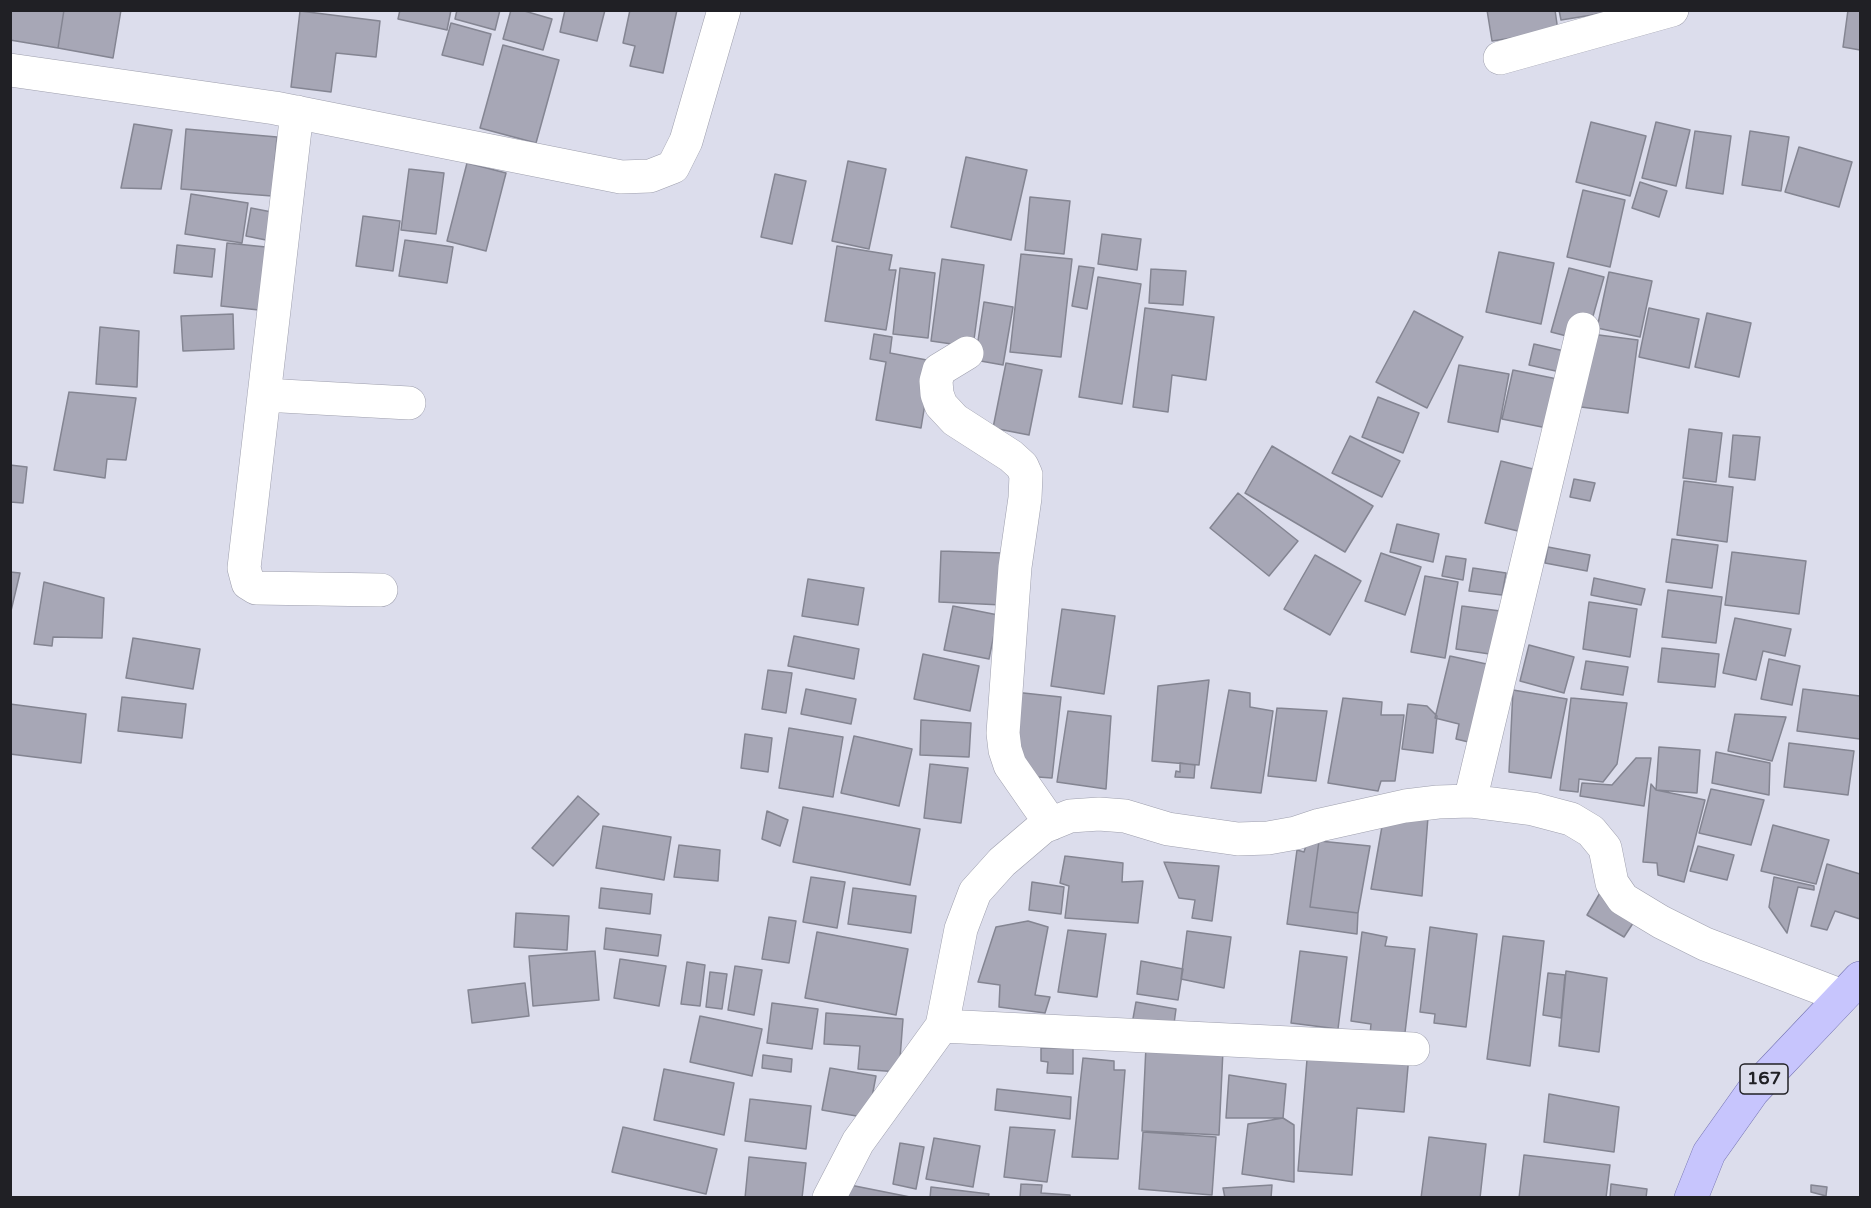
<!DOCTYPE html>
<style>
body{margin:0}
#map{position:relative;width:1871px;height:1208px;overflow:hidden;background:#dcddec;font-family:"Varela Round",sans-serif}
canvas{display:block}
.frame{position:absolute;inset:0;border:12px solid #202025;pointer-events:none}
</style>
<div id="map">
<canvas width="1871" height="1208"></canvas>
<div class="frame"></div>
</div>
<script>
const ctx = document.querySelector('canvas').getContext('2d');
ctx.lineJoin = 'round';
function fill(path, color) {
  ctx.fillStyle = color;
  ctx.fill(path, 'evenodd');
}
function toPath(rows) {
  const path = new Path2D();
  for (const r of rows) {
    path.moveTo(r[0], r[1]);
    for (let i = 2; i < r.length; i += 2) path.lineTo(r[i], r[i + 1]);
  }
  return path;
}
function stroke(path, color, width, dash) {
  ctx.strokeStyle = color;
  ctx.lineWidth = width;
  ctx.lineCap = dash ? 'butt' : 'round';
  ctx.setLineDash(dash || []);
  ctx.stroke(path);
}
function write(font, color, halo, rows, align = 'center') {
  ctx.font = font + ' "Varela Round",sans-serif';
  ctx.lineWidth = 6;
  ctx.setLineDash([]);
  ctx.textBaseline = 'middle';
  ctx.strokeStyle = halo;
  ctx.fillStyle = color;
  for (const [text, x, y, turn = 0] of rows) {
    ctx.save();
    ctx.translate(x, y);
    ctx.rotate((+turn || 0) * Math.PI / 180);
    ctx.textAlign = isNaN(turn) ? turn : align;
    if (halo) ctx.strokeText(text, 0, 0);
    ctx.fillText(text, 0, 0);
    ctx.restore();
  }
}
const building = toPath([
 [11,10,64,10,58,48,10,40,11,10],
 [64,10,121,10,113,58,58,48,64,10],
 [400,10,451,10,447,30,398,19,400,10],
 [457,10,500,10,495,30,455,19,457,10],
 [511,10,521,10,552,19,543,50,503,39,511,10],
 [565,10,605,10,597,41,560,32,565,10],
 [630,10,677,10,663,73,630,66,635,46,623,43,630,10],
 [1487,10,1555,10,1558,31,1492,41,1487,10],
 [1559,10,1611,10,1611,12,1561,20,1559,10],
 [1848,10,1860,10,1860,50,1843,47,1848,10],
 [300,11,380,21,376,57,336,53,331,92,291,87,300,11],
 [451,23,491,34,483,65,442,55,451,23],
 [503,45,559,60,536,143,480,128,503,45],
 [1591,122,1646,136,1630,196,1576,182,1591,122],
 [1656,122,1690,130,1676,186,1642,178,1656,122],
 [134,124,172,130,161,189,121,188,134,124],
 [186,129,277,137,272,196,181,189,186,129],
 [1695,131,1731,136,1723,194,1686,188,1695,131],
 [1750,131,1789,137,1781,191,1742,185,1750,131],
 [1799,147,1852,162,1839,207,1785,192,1799,147],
 [966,157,1027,170,1011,240,951,227,966,157],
 [848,161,886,169,869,249,832,241,848,161],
 [467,163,506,173,486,251,447,241,467,163],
 [409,169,444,173,436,234,401,230,409,169],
 [775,174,806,181,792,244,761,237,775,174],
 [1640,182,1667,191,1659,217,1632,208,1640,182],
 [1583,190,1625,200,1610,267,1567,257,1583,190],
 [191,194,248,203,242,243,185,234,191,194],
 [1030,197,1070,201,1064,254,1025,250,1030,197],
 [251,208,282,214,276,242,246,236,251,208],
 [363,216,400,221,393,271,356,266,363,216],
 [1102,234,1141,239,1137,270,1098,264,1102,234],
 [405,240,453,247,447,283,399,276,405,240],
 [227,243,266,247,259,310,221,306,227,243],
 [177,245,215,249,212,277,174,273,177,245],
 [837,246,892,255,889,270,896,270,886,330,825,321,837,246],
 [1499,252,1554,263,1541,324,1486,312,1499,252],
 [1021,254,1072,259,1061,357,1010,352,1021,254],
 [942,259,984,265,973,347,931,341,942,259],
 [1079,266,1094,268,1087,309,1072,306,1079,266],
 [900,268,935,273,928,338,893,334,900,268],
 [1569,268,1604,277,1586,341,1551,332,1569,268],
 [1151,269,1186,271,1183,305,1149,303,1151,269],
 [1609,272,1652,281,1640,337,1597,328,1609,272],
 [1098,277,1141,284,1122,404,1079,397,1098,277],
 [984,302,1013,307,1003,365,975,360,984,302],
 [1145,308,1214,317,1206,380,1172,375,1168,412,1133,407,1145,308],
 [1649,308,1699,319,1689,368,1639,357,1649,308],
 [1414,311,1463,337,1427,408,1376,382,1414,311],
 [1707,313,1751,323,1739,377,1695,367,1707,313],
 [233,314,234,349,183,351,181,316,233,314],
 [100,327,139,331,137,387,96,384,100,327],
 [874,334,892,337,890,353,932,361,921,428,876,420,886,362,870,359,874,334],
 [1591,334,1638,340,1628,413,1581,407,1591,334],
 [1534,344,1573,353,1569,374,1529,365,1534,344],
 [1006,363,1042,370,1029,435,993,428,1006,363],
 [1459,365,1509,374,1498,432,1448,422,1459,365],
 [1513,370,1567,381,1557,430,1502,419,1513,370],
 [69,392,136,398,126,460,107,459,105,478,54,470,69,392],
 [1378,397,1419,413,1403,453,1362,437,1378,397],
 [1689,429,1722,433,1716,482,1683,478,1689,429],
 [1733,435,1760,437,1755,480,1729,477,1733,435],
 [1350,436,1400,461,1382,497,1332,473,1350,436],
 [1272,446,1373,506,1345,552,1245,493,1272,446],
 [1501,461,1537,470,1522,532,1485,523,1501,461],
 [10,465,27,467,23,503,10,502,10,465],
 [1574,479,1595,483,1590,501,1570,497,1574,479],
 [1684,481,1733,487,1727,542,1677,535,1684,481],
 [1238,493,1298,541,1269,576,1210,528,1238,493],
 [1397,524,1439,534,1433,562,1390,552,1397,524],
 [1672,539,1718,545,1712,588,1666,582,1672,539],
 [1548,547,1590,555,1587,571,1545,563,1548,547],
 [941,551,1003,553,1002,605,939,602,941,551],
 [1732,552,1806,561,1799,614,1725,605,1732,552],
 [1381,553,1421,567,1405,615,1365,601,1381,553],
 [1315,555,1361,581,1330,635,1284,609,1315,555],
 [1446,556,1466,559,1463,580,1442,576,1446,556],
 [1473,568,1506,573,1502,595,1469,591,1473,568],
 [10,572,20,573,10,615,10,572],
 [1425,576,1458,582,1445,658,1411,652,1425,576],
 [1594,578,1645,589,1641,605,1591,595,1594,578],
 [808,579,864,588,858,625,802,616,808,579],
 [44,582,104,598,102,638,53,637,52,646,34,644,44,582],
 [1668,590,1722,597,1716,643,1662,637,1668,590],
 [1589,602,1637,609,1630,657,1583,649,1589,602],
 [953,606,998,615,989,659,944,650,953,606],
 [1462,606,1508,612,1503,656,1456,649,1462,606],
 [1062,609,1115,616,1104,694,1051,686,1062,609],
 [1735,618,1791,629,1785,656,1763,651,1756,680,1723,673,1735,618],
 [794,636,859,649,854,679,788,666,794,636],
 [133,638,200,649,193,689,126,678,133,638],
 [1529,645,1574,657,1564,693,1520,681,1529,645],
 [1662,648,1719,654,1715,687,1658,682,1662,648],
 [923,654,979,666,970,711,914,699,923,654],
 [1450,656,1500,667,1481,745,1456,739,1459,724,1435,718,1450,656],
 [1769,659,1800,666,1792,705,1761,699,1769,659],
 [1586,661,1628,667,1623,695,1581,689,1586,661],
 [768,670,792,673,786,713,762,709,768,670],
 [1209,680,1199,765,1152,761,1158,686,1209,680],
 [806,689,856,699,851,724,801,714,806,689],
 [1803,689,1860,696,1860,739,1797,731,1803,689],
 [1229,690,1250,693,1250,707,1273,711,1261,793,1211,788,1229,690],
 [1513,690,1567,699,1551,778,1509,772,1513,690],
 [1014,692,1061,697,1052,778,1024,776,1014,692],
 [122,697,186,704,182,738,118,731,122,697],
 [1343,698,1382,702,1381,715,1404,715,1395,781,1381,781,1378,791,1328,783,1343,698],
 [1571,698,1627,703,1617,764,1603,782,1579,779,1578,792,1560,790,1571,698],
 [10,704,86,714,81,763,10,754,10,704],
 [1408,704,1427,706,1437,716,1433,753,1402,749,1408,704],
 [1277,708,1327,711,1316,781,1268,776,1277,708],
 [1068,711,1111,716,1106,789,1057,782,1068,711],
 [1735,714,1786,717,1772,761,1728,751,1735,714],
 [921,720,971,723,969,757,920,755,921,720],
 [789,728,843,737,833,797,779,788,789,728],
 [745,734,772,738,768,772,741,768,745,734],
 [854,736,912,749,899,806,841,793,854,736],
 [1789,743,1854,751,1848,795,1784,787,1789,743],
 [1659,747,1700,750,1697,793,1656,790,1659,747],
 [1716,752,1770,763,1769,795,1712,783,1716,752],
 [1636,758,1651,758,1644,806,1580,796,1582,783,1612,785,1636,758],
 [1180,763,1195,765,1194,778,1175,777,1176,771,1180,772,1180,763],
 [930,764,968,768,961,823,924,818,930,764],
 [1651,784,1656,790,1705,800,1684,882,1658,875,1657,863,1643,862,1651,784],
 [1711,789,1764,800,1751,845,1699,833,1711,789],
 [578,796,599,814,553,866,532,848,578,796],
 [803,807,920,829,910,885,793,862,803,807],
 [767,811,788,820,780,846,762,839,767,811],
 [1384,815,1428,817,1422,896,1371,889,1384,815],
 [1773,825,1829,840,1816,884,1761,871,1773,825],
 [603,826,671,837,664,880,596,868,603,826],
 [1308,839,1319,841,1310,907,1358,913,1357,934,1287,924,1297,850,1304,852,1308,839],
 [1319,841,1370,846,1358,913,1310,907,1319,841],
 [679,845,720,850,718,881,674,877,679,845],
 [1698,846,1734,855,1727,880,1690,871,1698,846],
 [1065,856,1123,863,1122,882,1143,881,1138,923,1065,918,1069,886,1060,883,1065,856],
 [1164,862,1219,866,1212,921,1192,918,1195,900,1179,898,1164,862],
 [1827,864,1860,874,1860,919,1835,911,1827,930,1811,926,1827,864],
 [811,877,845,882,837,928,803,922,811,877],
 [1774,877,1814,886,1814,890,1798,887,1787,933,1769,907,1774,877],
 [1032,882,1064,887,1061,914,1029,910,1032,882],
 [1604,886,1639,914,1624,937,1587,915,1604,886],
 [601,888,652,894,650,914,599,908,601,888],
 [853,888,916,896,911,933,848,924,853,888],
 [516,913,569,916,567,950,514,947,516,913],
 [769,917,796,921,789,963,762,959,769,917],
 [1028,921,1048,927,1035,995,1050,997,1045,1013,999,1007,1000,985,978,982,996,927,1028,921],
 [1430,927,1477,934,1466,1027,1434,1023,1435,1014,1420,1012,1430,927],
 [606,928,661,935,658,956,604,949,606,928],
 [1068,930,1106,934,1097,997,1058,992,1068,930],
 [1187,931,1231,937,1224,988,1181,979,1187,931],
 [817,932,908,949,896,1015,805,998,817,932],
 [1362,932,1387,937,1385,946,1415,949,1404,1041,1370,1035,1371,1024,1351,1021,1362,932],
 [1503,936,1544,941,1530,1066,1487,1059,1503,936],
 [595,951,599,1000,533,1006,529,956,595,951],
 [1300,951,1347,957,1338,1029,1291,1023,1300,951],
 [620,959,666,966,659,1006,614,998,620,959],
 [1141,961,1183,969,1178,1000,1137,994,1141,961],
 [687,962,705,965,700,1006,681,1004,687,962],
 [735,966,762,970,754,1015,728,1010,735,966],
 [1566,971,1607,978,1599,1052,1559,1046,1566,971],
 [710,972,727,974,722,1009,706,1007,710,972],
 [1548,973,1565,975,1561,1018,1543,1015,1548,973],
 [525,983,529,1016,472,1023,468,990,525,983],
 [1136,1002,1176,1009,1173,1031,1132,1024,1136,1002],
 [772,1003,818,1009,812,1049,767,1043,772,1003],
 [826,1013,903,1019,899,1072,858,1069,860,1046,824,1044,826,1013],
 [700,1016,762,1029,752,1076,690,1062,700,1016],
 [1146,1046,1223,1050,1219,1135,1142,1131,1146,1046],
 [1308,1047,1409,1055,1404,1112,1357,1108,1352,1175,1298,1171,1308,1047],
 [1041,1048,1073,1048,1073,1074,1047,1073,1048,1062,1041,1061,1041,1048],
 [763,1055,792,1059,791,1072,762,1068,763,1055],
 [1083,1058,1114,1061,1114,1070,1125,1070,1118,1159,1072,1157,1083,1058],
 [830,1068,876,1076,868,1118,822,1110,830,1068],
 [664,1069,734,1083,724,1135,654,1120,664,1069],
 [1229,1075,1286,1084,1283,1118,1226,1118,1229,1075],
 [997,1089,1071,1097,1070,1119,995,1110,997,1089],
 [1549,1094,1619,1107,1614,1152,1544,1142,1549,1094],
 [750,1099,811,1106,806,1149,745,1141,750,1099],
 [1283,1118,1294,1125,1294,1182,1242,1174,1248,1124,1283,1118],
 [623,1127,717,1149,706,1194,612,1172,623,1127],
 [1010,1127,1055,1130,1047,1182,1004,1177,1010,1127],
 [1143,1132,1216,1137,1212,1195,1139,1189,1143,1132],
 [1429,1137,1486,1144,1480,1198,1421,1198,1429,1137],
 [934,1138,980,1146,973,1187,926,1179,934,1138],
 [900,1143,924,1147,916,1189,893,1184,900,1143],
 [1524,1155,1610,1165,1606,1198,1519,1198,1524,1155],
 [749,1157,806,1163,802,1198,745,1198,749,1157],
 [1021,1184,1042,1185,1041,1193,1070,1195,1070,1198,1020,1198,1021,1184],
 [1611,1184,1647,1189,1646,1198,1610,1198,1611,1184],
 [850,1185,915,1198,848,1198,850,1185],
 [1272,1185,1271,1198,1225,1198,1223,1188,1272,1185],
 [1811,1185,1827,1187,1826,1196,1811,1192,1811,1185],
 [931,1187,989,1194,988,1198,930,1198,931,1187]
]);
const minor = toPath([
 [1500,58,1672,10],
 [10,70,275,108,621,177,650,176,673,167,686,141,724,10],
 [297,112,244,568,248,583,256,588,381,590],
 [967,353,939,370,936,381,937,394,941,405,955,420,1011,456,1022,466,1026,475,1025,498,1015,567,1003,733,1005,750,1010,765,1051,824],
 [264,395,409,403],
 [1470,801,1583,329],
 [942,1026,1413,1049],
 [829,1198,858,1142,942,1026,961,929,975,892,1002,862,1043,827,1070,816,1099,814,1125,816,1168,829,1238,839,1268,838,1296,833,1320,825,1405,806,1438,802,1470,801,1533,809,1571,819,1591,831,1605,848,1612,883,1623,899,1661,922,1705,944,1842,996]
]);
const major = toPath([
 [1691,1198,1709,1153,1753,1091,1860,978]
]);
const shields = [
 [1764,1079,48]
];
const shieldNames = [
 ["167",1764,1079]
];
fill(building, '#a7a7b6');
stroke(building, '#848592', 1.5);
stroke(minor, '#9e9fad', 34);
stroke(major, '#7473b1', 34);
stroke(minor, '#fff', 33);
stroke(major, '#c7c5fd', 33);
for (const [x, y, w] of shields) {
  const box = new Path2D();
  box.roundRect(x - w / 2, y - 15, w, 30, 4.5);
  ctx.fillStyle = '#dcddec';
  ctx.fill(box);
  stroke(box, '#202025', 1.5);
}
write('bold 18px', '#202025', null, shieldNames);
</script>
